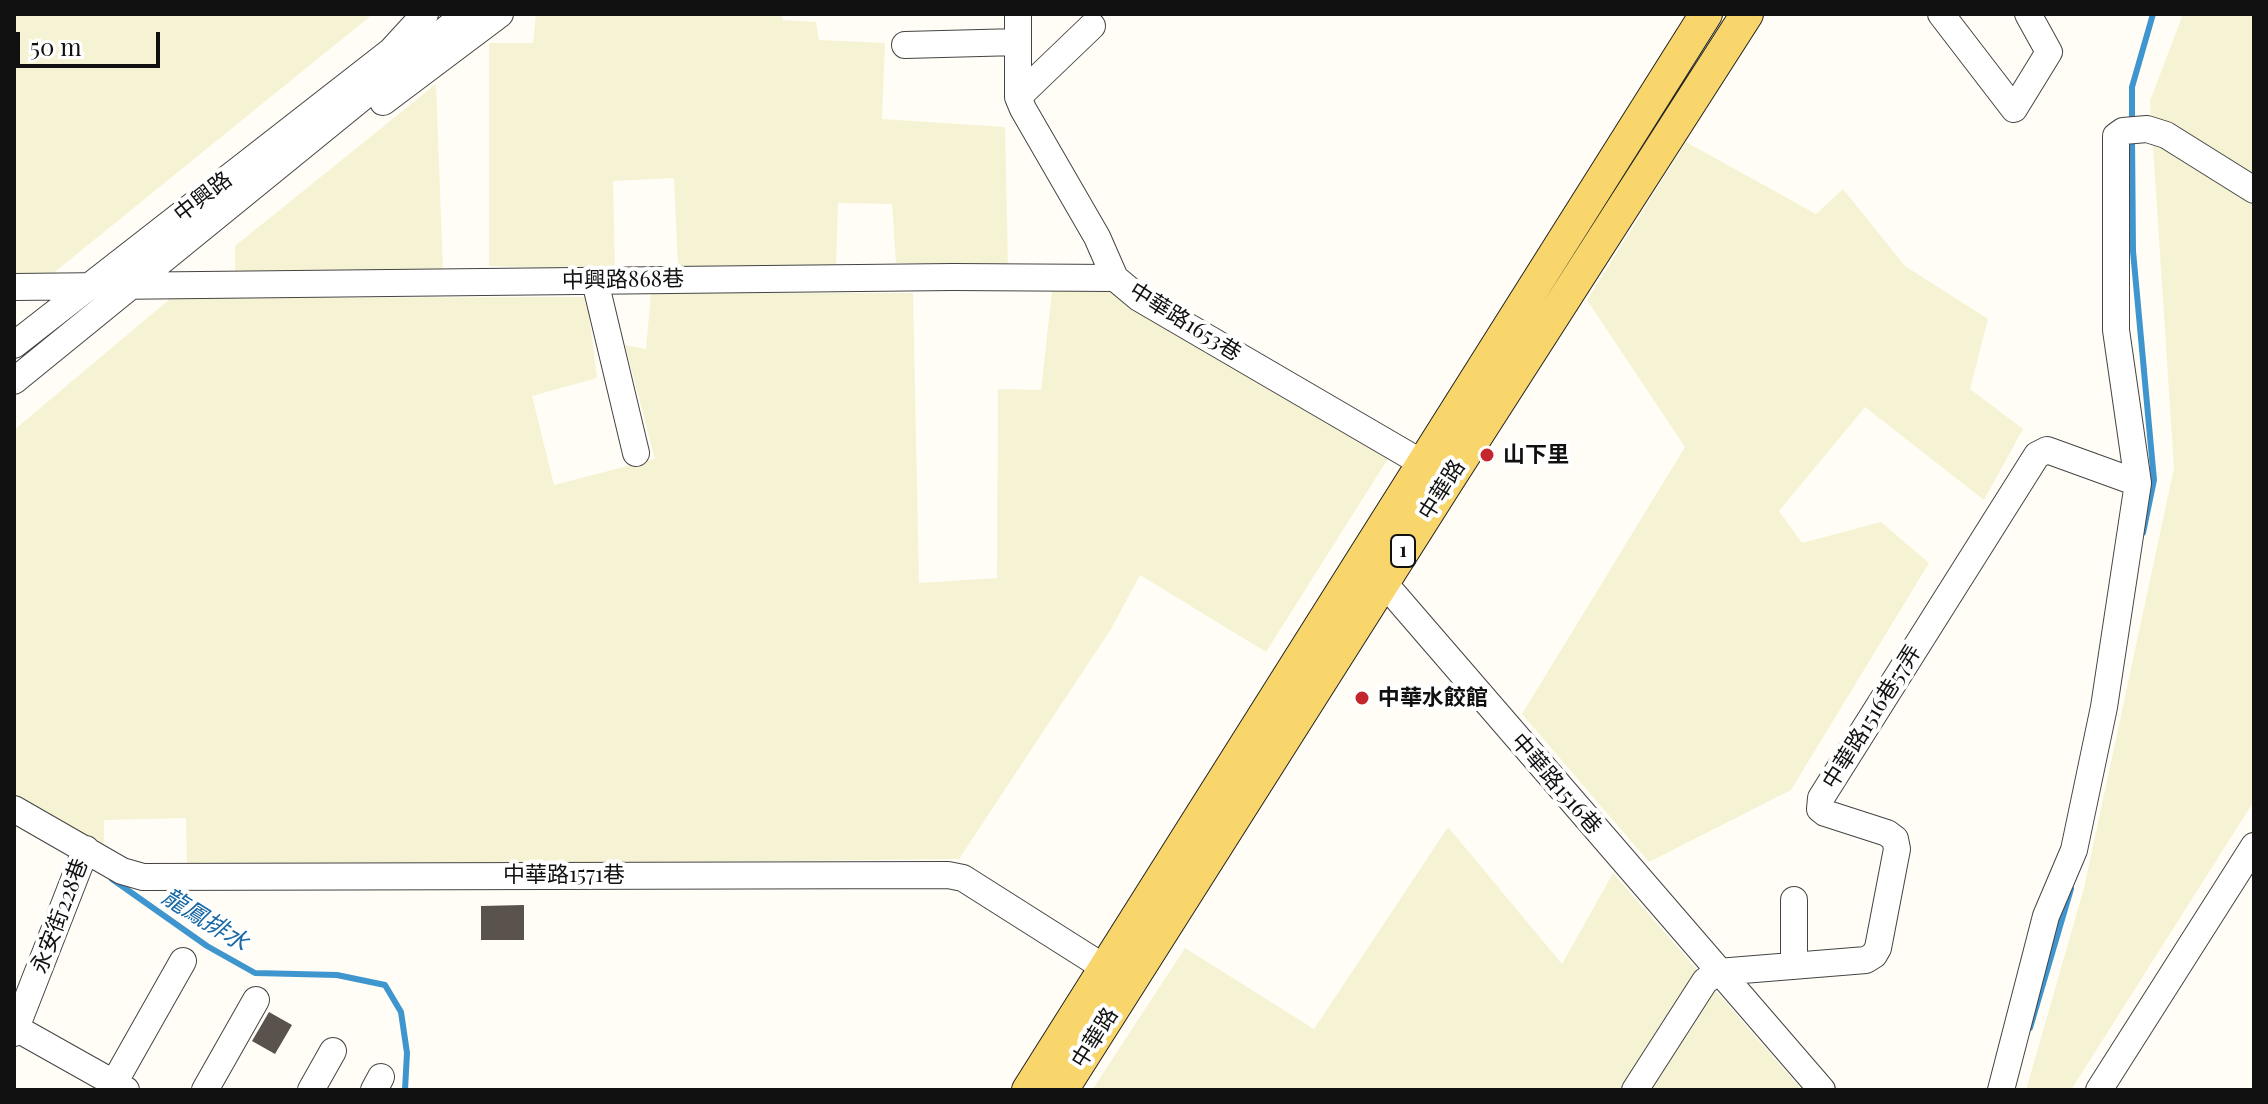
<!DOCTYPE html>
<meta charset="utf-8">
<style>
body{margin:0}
#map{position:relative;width:2268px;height:1104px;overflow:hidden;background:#fffdf5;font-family:"Playfair Display",serif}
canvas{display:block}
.frame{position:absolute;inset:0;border:16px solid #111;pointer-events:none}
.scale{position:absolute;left:16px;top:32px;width:144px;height:36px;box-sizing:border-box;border:4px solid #111;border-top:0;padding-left:10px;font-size:24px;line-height:28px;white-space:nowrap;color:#111;-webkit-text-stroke:6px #fff;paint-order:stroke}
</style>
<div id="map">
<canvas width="2268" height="1104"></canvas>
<div class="frame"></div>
<div class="scale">50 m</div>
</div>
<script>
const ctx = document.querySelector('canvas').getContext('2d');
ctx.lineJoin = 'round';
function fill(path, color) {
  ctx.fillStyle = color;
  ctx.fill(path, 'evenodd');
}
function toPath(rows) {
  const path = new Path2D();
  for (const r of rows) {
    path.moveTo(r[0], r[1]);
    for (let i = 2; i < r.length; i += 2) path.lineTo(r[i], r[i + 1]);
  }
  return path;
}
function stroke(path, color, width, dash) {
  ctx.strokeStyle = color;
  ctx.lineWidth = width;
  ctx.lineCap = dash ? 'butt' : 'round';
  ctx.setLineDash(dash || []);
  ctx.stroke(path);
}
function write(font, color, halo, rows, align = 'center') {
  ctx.font = font + ' "Playfair Display","Noto Sans TC",serif';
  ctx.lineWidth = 8;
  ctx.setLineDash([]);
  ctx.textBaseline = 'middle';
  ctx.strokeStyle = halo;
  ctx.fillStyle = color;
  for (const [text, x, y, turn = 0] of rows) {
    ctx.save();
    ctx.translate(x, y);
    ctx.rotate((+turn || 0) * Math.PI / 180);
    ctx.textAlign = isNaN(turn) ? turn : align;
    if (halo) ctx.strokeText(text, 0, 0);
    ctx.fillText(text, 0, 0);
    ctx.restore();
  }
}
const farmland = toPath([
 [14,14,373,14,51,275,14,275],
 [536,14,781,14,783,20,816,22,819,40,885,43,882,119,1005,127,1008,266,896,263,892,204,838,203,836,267,678,269,674,178,613,181,615,270,489,266,489,43,533,43],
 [2183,14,2254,14,2254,801,2071,1090,2026,1090,2084,888,2174,468,2150,101],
 [436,84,443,271,235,275,235,246],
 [1686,142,1816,214,1843,189,1905,266,1988,319,1970,389,2023,429,1984,500,1865,407,1779,511,1802,543,1881,522,1929,563,1791,790,1649,862,1522,714,1685,447,1587,300],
 [1052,291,1112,291,1389,457,1266,652,1140,575,1111,629,959,859,187,868,186,818,104,820,104,849,14,801,14,430,171,298,587,297,597,378,532,396,554,485,655,459,625,345,646,349,651,293,913,293,919,583,997,578,998,389,1041,390],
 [1448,827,1562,964,1613,873,1802,1090,1092,1090,1185,948,1314,1029]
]);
const stream = toPath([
 [2132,123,2132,87,2153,14],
 [2132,139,2133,251,2154,480,2143,533],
 [112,879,207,946,255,973,337,975,385,985,401,1012,407,1053,405,1090],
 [2030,1028,2071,889]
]);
const building = toPath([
 [524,905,524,940,481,940,481,906],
 [269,1012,292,1025,275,1054,252,1041]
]);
const minor = toPath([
 [1018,14,1018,97,1023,109,1097,237,1115,278,1139,298,1422,463],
 [1941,14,2014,109,2049,52,2028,14],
 [905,45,1018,42],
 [392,50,425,14],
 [1018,97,1092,26],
 [383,102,500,14],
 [595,281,636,453],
 [14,287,953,277,1115,278],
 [14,345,400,44],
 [14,381,465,14],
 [1368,571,1384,583,1822,1090],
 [14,809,122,871,143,877,948,875,963,878,1105,968],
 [1794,900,1794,966],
 [1718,972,1866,960,1874,955,1878,948,1897,849,1895,839,1887,833,1825,813,1820,809,1821,798,2037,455,2047,450,2138,483],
 [14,1027,126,1090],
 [14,1033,86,849],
 [115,1090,114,1083,183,961],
 [205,1090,256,1000],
 [311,1090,333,1051],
 [374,1090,381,1077],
 [1635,1090,1705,981,1718,972],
 [2001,1090,2046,916,2074,850,2104,707,2138,483,2116,330,2116,136,2123,131,2147,129,2166,135,2254,190],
 [2099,1090,2254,846]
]);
const major = toPath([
 [1028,1090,1706,14],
 [1062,1090,1449,479,1747,14]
]);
const markers = [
 [1487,455,8,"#c4262e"],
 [1362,698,8,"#c4262e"]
];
const shields = [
 [1403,551,24]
];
const shieldNames = [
 ["1",1403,551]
];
const streetNames = [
 ["中興路",203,197,-38],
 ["中興路868巷",623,280,-1],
 ["中華路1653巷",1185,322,32],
 ["中華路",1442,490,-58],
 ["中華路1516巷57弄",1872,717,-58],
 ["中華路1516巷",1556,784,49],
 ["中華路1571巷",564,875],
 ["永安街228巷",60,916,-69],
 ["中華路",1095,1038,-58]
];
const poiNames = [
 ["山下里",1503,455],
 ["中華水餃館",1378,698]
];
const waterNames = [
 ["龍鳳排水",205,920,32]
];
fill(farmland, '#f6f3d4');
stroke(stream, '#3f96cf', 6);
fill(building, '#5a524d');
stroke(minor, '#444', 28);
stroke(major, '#222', 34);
stroke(minor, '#fff', 26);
stroke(major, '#f9d66b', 32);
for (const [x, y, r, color] of markers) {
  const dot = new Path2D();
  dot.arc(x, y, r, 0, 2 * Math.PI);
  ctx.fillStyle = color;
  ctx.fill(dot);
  stroke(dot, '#fff', 3);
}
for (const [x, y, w] of shields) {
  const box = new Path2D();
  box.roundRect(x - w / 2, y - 16, w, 32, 6);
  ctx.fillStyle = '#fff';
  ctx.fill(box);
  stroke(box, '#111', 2);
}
write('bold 20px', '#111', null, shieldNames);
write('22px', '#111', '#fff', streetNames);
write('bold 22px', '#111', '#fff', poiNames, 'left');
write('italic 24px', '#1768a6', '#fff', waterNames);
</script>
